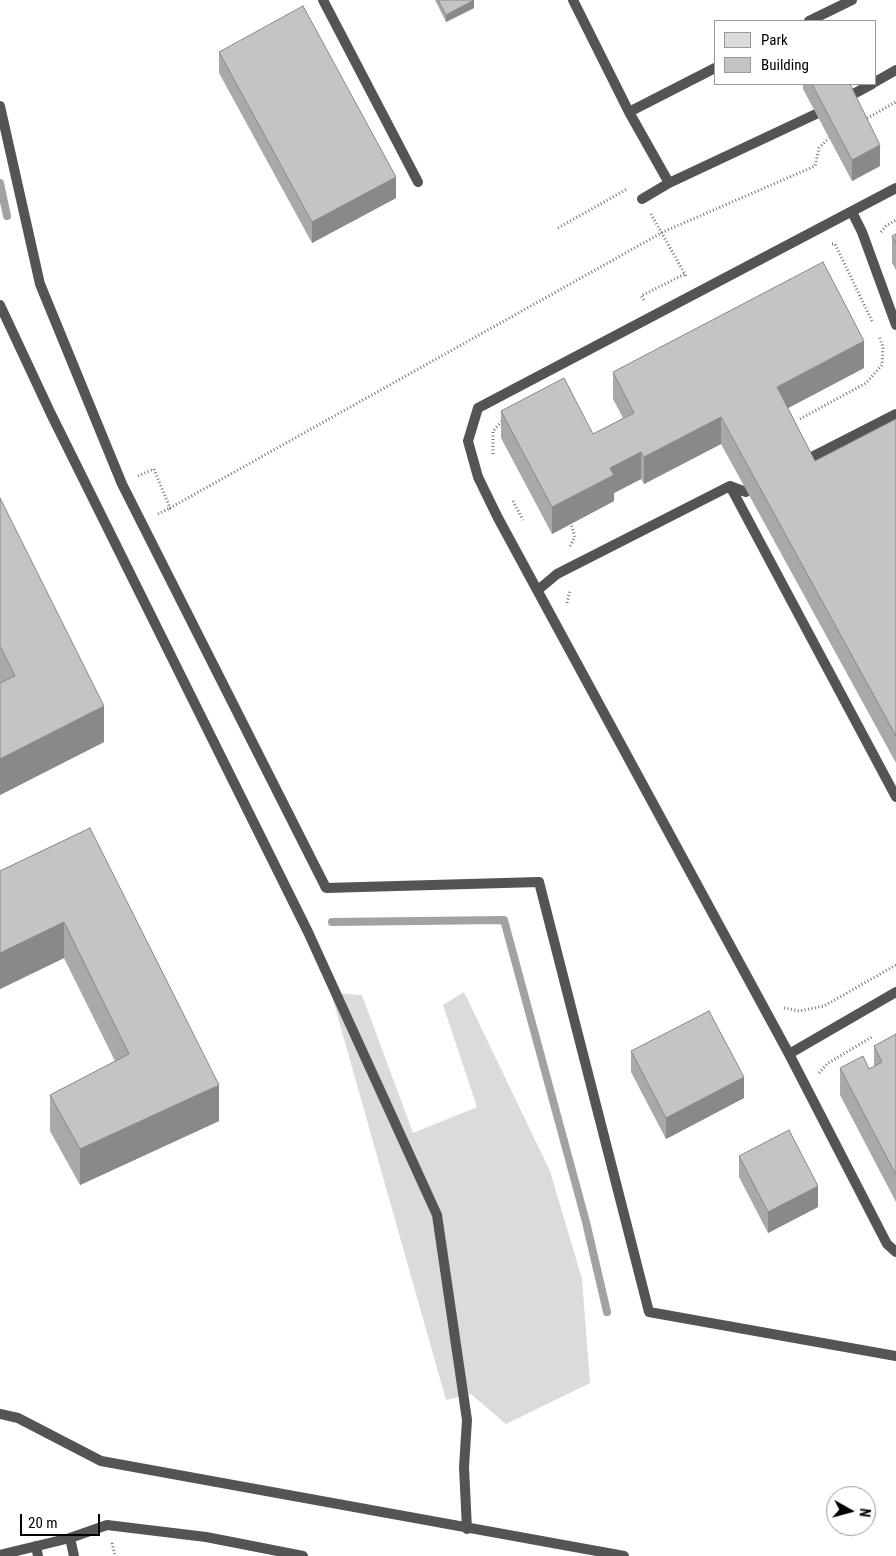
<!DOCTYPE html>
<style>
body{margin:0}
#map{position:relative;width:896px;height:1556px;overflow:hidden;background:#fff;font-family:"Roboto Condensed",sans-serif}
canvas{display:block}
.legend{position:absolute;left:714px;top:20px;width:162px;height:65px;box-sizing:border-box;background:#fff;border:1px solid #999;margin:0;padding:6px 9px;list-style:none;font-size:15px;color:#000}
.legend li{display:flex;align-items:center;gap:10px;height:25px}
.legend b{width:25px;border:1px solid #999}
.north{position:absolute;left:826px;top:1486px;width:50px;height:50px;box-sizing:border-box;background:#fff;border:1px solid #999;border-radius:50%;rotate:97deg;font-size:14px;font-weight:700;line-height:20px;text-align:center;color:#000}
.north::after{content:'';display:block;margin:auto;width:18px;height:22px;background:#000;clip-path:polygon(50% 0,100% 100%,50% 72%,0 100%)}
.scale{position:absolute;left:20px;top:1514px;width:80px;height:22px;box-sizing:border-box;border:2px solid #000;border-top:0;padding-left:6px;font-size:15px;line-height:18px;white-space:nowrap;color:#000;-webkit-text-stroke:4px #fff;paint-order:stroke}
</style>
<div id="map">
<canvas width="896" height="1556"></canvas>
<ul class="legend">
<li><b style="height:14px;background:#dbdbdb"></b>Park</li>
<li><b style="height:14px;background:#c4c4c4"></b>Building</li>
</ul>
<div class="north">N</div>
<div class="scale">20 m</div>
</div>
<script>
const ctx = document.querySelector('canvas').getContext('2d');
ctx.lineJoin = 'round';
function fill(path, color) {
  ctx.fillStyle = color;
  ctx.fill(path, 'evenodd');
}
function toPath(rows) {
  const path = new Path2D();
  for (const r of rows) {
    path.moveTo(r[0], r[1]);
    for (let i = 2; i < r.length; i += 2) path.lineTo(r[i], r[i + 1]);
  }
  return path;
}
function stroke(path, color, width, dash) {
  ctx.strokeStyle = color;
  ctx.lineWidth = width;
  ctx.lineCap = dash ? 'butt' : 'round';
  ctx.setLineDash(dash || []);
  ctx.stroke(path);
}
const green = toPath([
 [464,992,550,1171,582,1279,590,1383,506,1424,471,1394,446,1400,331,993,362,995,413,1133,477,1107,443,1005]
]);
const stream = toPath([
 [0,183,7,216],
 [332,922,504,920,586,1222,607,1312]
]);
const path = toPath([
 [864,120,896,102],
 [651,214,687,278],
 [558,228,627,189],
 [881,232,886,226,896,220],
 [832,244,835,244,872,321],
 [644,300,641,296,685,274],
 [800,419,866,383,882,365,883,347,879,336],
 [493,454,493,431,504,419],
 [138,476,154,469,170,508,663,232,815,166,819,148,829,138],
 [513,501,523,520],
 [158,514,170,508],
 [570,546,575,537,571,524],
 [567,603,570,590],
 [784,1008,799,1011,824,1006,896,965],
 [819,1073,828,1063,872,1037],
 [112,1543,115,1556]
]);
const service = toPath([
 [323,0,418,182],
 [573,0,629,112,715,68],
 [809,21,852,0],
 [875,82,896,70],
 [846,98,872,84],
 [0,106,40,284,122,484,326,888,539,882,649,1312,896,1356],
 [629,112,669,183],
 [896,188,478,408,468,441,478,477,498,518,789,1054,887,1244,896,1252],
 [642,199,669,183,816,114],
 [852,212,862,232,896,325],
 [0,305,51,414,308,932,437,1215,467,1420,464,1467,467,1529],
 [802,462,896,414],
 [730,486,746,492],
 [538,590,557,574,730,486,896,797],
 [789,1054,896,992],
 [0,1414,18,1418,101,1461,624,1556],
 [70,1538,74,1556],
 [36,1546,38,1556],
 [0,1555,70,1538,107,1525,206,1537,303,1556]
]);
const wall = toPath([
 [435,0,474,0,474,8,446,22],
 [219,52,396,198,312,243,219,73],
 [803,84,850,84,880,166,852,181,803,89],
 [896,234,896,270,892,263,892,236],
 [864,368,788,408,815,461,896,419,896,763,721,444,644,484,641,479,614,493,614,501,552,534,501,438,501,411,593,434,623,418,613,399,613,372],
 [0,498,104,742,0,795],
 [90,828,219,1121,80,1185,50,1131,50,1095,115,1061,64,958,0,989,0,871],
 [896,1034,896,1202,840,1095,840,1068,869,1069,874,1066,874,1046],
 [631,1051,744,1098,666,1139,631,1072],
 [739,1156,818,1207,768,1233,739,1177]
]);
const shadedWall = toPath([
 [474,0,474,8,446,22,446,15],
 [880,145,880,166,852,181,852,160],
 [396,177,396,198,312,243,312,222],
 [864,341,864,368,777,414,777,387],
 [721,417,721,444,644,484,644,457],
 [641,452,641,479,614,493,614,501,552,534,552,507,610,468],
 [104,706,104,742,0,795,0,759],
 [64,922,64,958,0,989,0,953],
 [744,1077,744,1098,666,1139,666,1118],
 [219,1085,219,1121,80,1185,80,1149],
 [818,1186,818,1207,768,1233,768,1212]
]);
const building = toPath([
 [438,0,474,0,446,15,438,0],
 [303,6,396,177,312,222,219,52,303,6],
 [812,84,850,84,880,145,852,160,812,84],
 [896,234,896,243,892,236,896,234],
 [823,262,864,341,777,387,815,461,896,419,896,736,721,417,644,457,641,452,610,468,614,475,552,507,501,411,564,378,593,434,634,413,613,372,823,262],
 [0,498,104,706,0,759,0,683,15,676,0,646,0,498],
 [90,828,219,1085,80,1149,50,1095,129,1054,64,922,0,953,0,871,90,828],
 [709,1011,744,1077,666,1118,631,1051,709,1011],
 [896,1034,896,1175,840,1068,863,1056,869,1069,882,1062,874,1046,896,1034],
 [789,1130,818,1186,768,1212,739,1156,789,1130]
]);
fill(green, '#dbdbdb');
stroke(stream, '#a2a2a2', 8);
stroke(path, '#767676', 3, [1, 2.5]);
stroke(service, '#545454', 10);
fill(wall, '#a9a9a9');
fill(shadedWall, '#898989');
fill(building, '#c4c4c4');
stroke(building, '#898989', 1);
</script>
